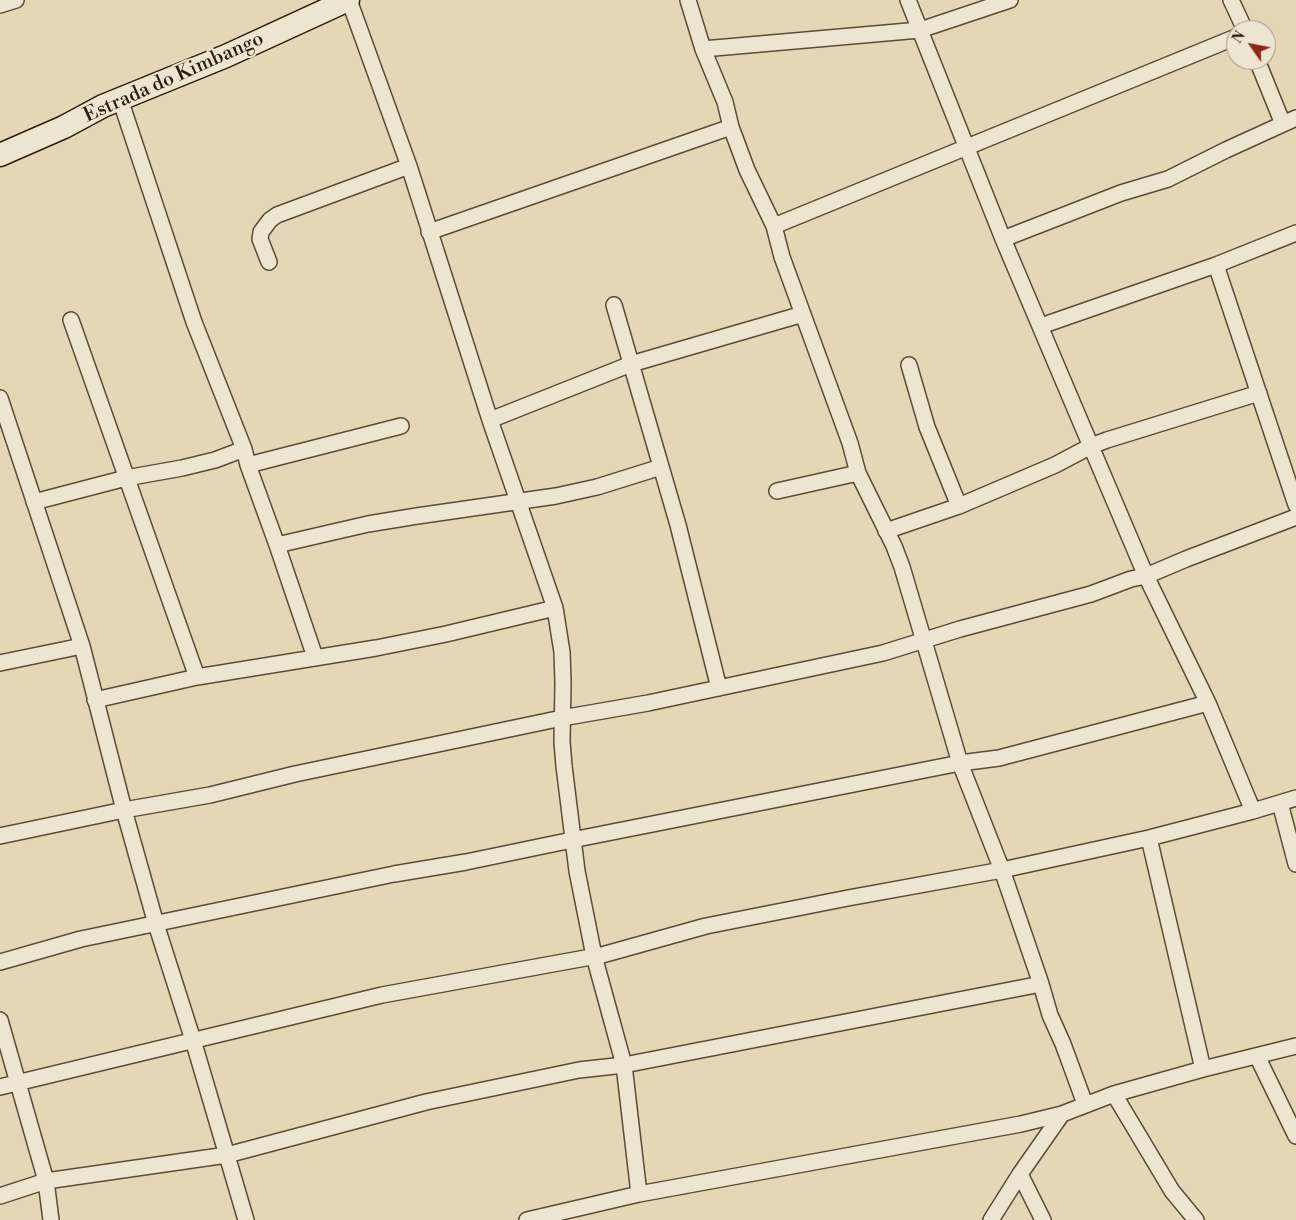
<!DOCTYPE html>
<style>
body{margin:0}
#map{position:relative;width:1296px;height:1220px;overflow:hidden;background:#e4d7b5;font-family:"Libre Bodoni",serif}
canvas{display:block}
.north{position:absolute;left:1226px;top:20px;width:50px;height:50px;box-sizing:border-box;background:#ede5cf;border:1px solid #a19581;border-radius:50%;rotate:303deg;font-size:14px;font-weight:700;line-height:20px;text-align:center;color:#2e1c0c}
.north::after{content:'';display:block;margin:auto;width:18px;height:22px;background:#8f2418;clip-path:polygon(50% 0,100% 100%,50% 72%,0 100%)}
</style>
<div id="map">
<canvas width="1296" height="1220"></canvas>
<div class="north">N</div>
</div>
<script>
const ctx = document.querySelector('canvas').getContext('2d');
ctx.lineJoin = 'round';
function toPath(rows) {
  const path = new Path2D();
  for (const r of rows) {
    path.moveTo(r[0], r[1]);
    for (let i = 2; i < r.length; i += 2) path.lineTo(r[i], r[i + 1]);
  }
  return path;
}
function stroke(path, color, width, dash) {
  ctx.strokeStyle = color;
  ctx.lineWidth = width;
  ctx.lineCap = dash ? 'butt' : 'round';
  ctx.setLineDash(dash || []);
  ctx.stroke(path);
}
function write(font, color, halo, rows, align = 'center') {
  ctx.font = font + ' "Libre Bodoni",serif';
  ctx.lineWidth = 4;
  ctx.setLineDash([]);
  ctx.textBaseline = 'middle';
  ctx.strokeStyle = halo;
  ctx.fillStyle = color;
  for (const [text, x, y, turn = 0] of rows) {
    ctx.save();
    ctx.translate(x, y);
    ctx.rotate((+turn || 0) * Math.PI / 180);
    ctx.textAlign = isNaN(turn) ? turn : align;
    if (halo) ctx.strokeText(text, 0, 0);
    ctx.fillText(text, 0, 0);
    ctx.restore();
  }
}
const street = toPath([
 [349,0,409,166,490,420,555,608,562,652,563,683,562,742,564,766,577,871,594,956,624,1065,639,1194],
 [688,0,703,49,725,102,731,127,747,170,774,226,782,257,850,443,858,473,894,546,902,567,960,763,1002,870,1041,984,1050,1015,1063,1044,1085,1104],
 [908,0,1003,239,1146,576,1208,703,1253,811],
 [1231,0,1245,30],
 [0,5,16,0],
 [703,49,920,30,1010,0],
 [1257,60,1283,124],
 [120,99,194,322,244,449,248,465,277,545,315,657],
 [774,226,1236,37],
 [429,232,731,127],
 [1003,239,1121,193,1168,179,1226,150,1296,118],
 [269,262,260,239,261,232,270,220,277,215,409,166],
 [1216,265,1296,505],
 [614,305,678,525,719,688],
 [71,320,197,677],
 [1041,326,1216,265,1296,233],
 [909,365,927,427,959,506],
 [0,398,82,646,124,810,156,924,193,1040,246,1220],
 [490,420,631,364,803,314],
 [248,465,401,426],
 [777,491,858,473],
 [34,502,126,478,182,468,215,460,244,449],
 [886,531,959,506,1055,465,1091,446,1107,440,1259,393],
 [277,545,368,524,417,516,556,496,597,487,661,467],
 [0,663,82,646],
 [95,700,197,677,376,648,446,634,555,608],
 [1280,803,1296,864],
 [0,836,124,810,210,795,295,774,562,718,648,703,883,653,960,629,1091,594,1131,579,1146,576,1186,559,1296,517],
 [1149,838,1203,1069],
 [0,962,81,939,394,874,466,862,572,840,960,763,999,758,1208,703],
 [0,1020,46,1181,51,1220],
 [1257,1056,1296,1136],
 [0,1087,382,995,602,955,706,926,848,898,1002,870,1149,838,1253,811,1296,798],
 [1114,1094,1172,1191,1196,1220],
 [1020,1174,1043,1220],
 [0,1196,46,1181,227,1155,426,1102,579,1070,624,1065,1041,984],
 [527,1220,639,1194,1021,1124,1062,1114,1114,1094,1203,1069,1296,1046],
 [991,1220,1020,1174,1062,1114]
]);
const secondary = toPath([
 [0,155,64,127,103,106,226,56,348,0]
]);
const streetNames = [
 ["Estrada do Kimbango",174,78,-24]
];
stroke(street, '#5c4b36', 18);
stroke(secondary, '#2e1c0c', 25);
stroke(street, '#ede5cf', 15);
stroke(secondary, '#ede5cf', 22);
write('20px', '#2e1c0c', '#ede5cf', streetNames);
</script>
